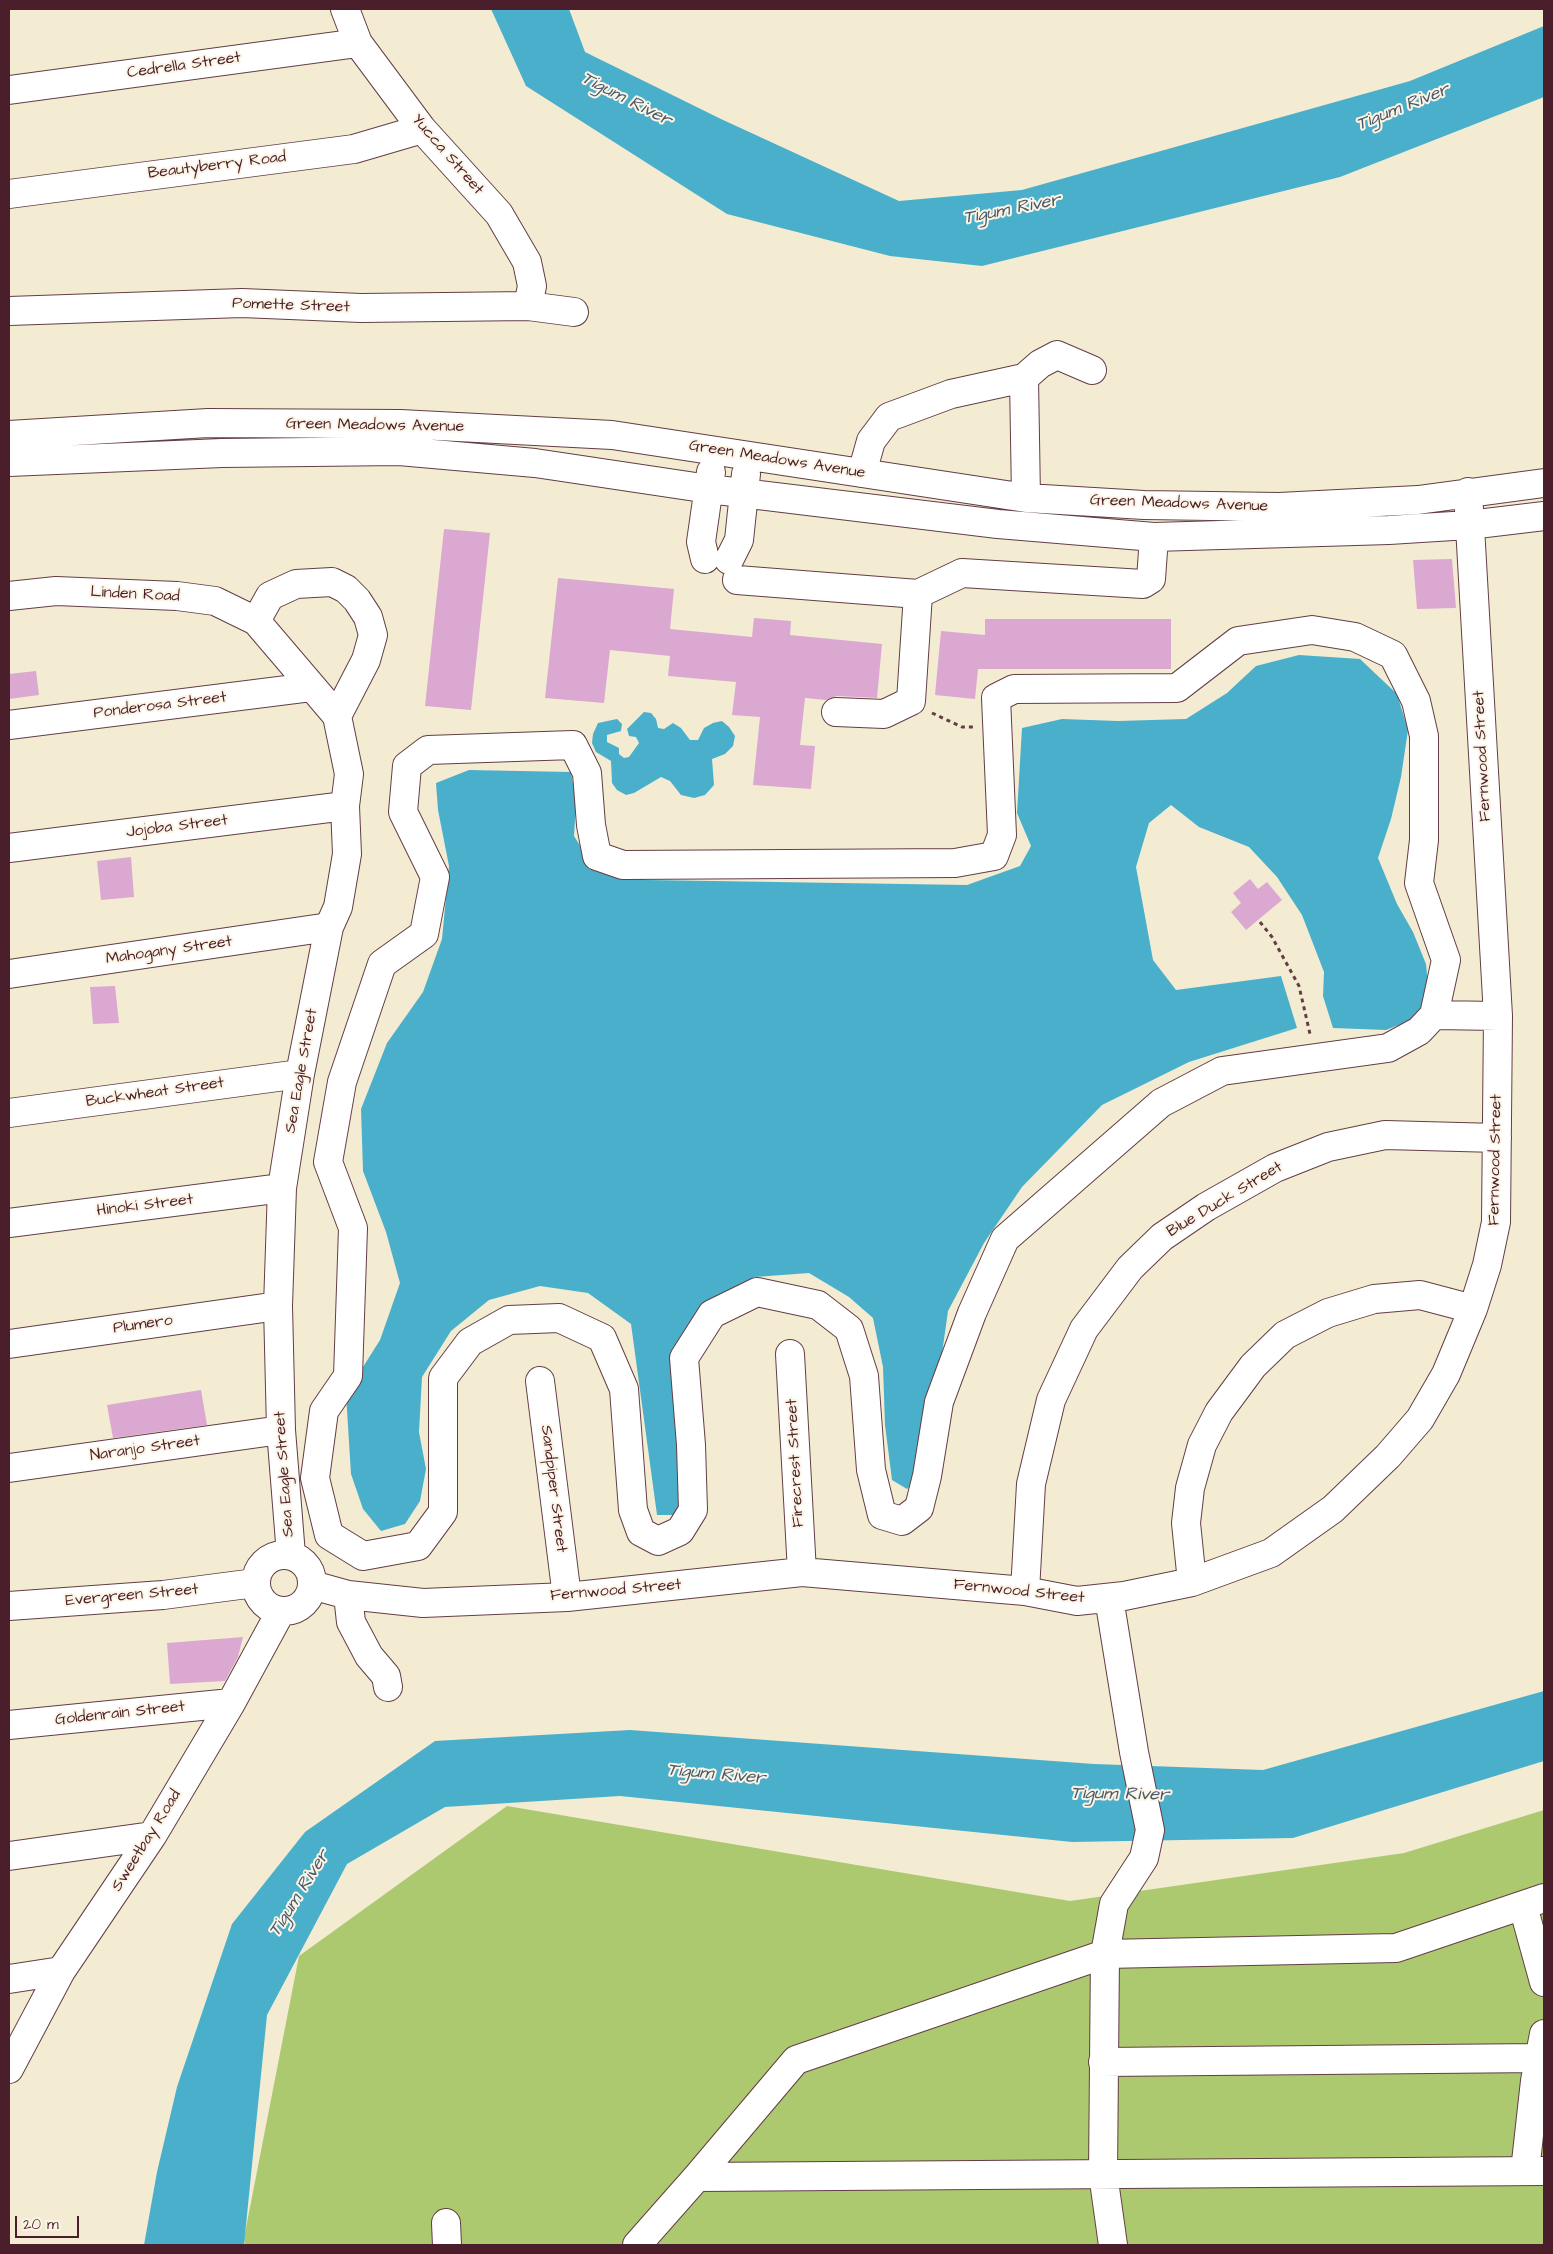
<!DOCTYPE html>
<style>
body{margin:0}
#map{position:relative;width:1553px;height:2254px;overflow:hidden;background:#f3ecd3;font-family:"Architects Daughter",sans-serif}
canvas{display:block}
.frame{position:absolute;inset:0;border:10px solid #4a1f2b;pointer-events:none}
.scale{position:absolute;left:15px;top:2216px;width:64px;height:22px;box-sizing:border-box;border:2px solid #4a1f2b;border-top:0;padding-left:6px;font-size:15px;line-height:18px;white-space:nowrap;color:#4a1f2b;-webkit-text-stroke:4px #fcf5e5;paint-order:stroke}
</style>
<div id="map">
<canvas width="1553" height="2254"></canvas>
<div class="frame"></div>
<div class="scale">20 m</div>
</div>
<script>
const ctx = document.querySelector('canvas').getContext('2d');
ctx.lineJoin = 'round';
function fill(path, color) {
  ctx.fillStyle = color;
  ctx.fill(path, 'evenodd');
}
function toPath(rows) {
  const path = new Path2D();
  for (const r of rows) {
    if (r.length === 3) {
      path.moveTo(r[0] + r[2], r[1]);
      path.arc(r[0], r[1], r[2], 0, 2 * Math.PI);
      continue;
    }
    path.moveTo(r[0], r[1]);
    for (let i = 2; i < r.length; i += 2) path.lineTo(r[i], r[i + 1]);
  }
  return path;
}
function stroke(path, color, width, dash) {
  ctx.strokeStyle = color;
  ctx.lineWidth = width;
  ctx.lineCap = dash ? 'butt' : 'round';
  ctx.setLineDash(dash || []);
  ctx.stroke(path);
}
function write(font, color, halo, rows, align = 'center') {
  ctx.font = font + ' "Architects Daughter",sans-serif';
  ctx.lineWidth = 4;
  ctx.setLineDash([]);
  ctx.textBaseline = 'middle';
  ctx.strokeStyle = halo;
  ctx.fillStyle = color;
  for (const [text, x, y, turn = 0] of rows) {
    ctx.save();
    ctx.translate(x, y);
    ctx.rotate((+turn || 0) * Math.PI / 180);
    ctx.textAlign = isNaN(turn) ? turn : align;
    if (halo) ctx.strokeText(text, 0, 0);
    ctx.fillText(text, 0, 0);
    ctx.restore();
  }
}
const green = toPath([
 [507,1806,1070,1901,1404,1853,1544,1810,1544,2245,245,2245,244,2238,299,1956]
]);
const water = toPath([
 [491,9,569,9,585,52,721,119,899,201,1022,190,1410,81,1544,26,1544,97,1340,177,982,266,890,256,727,214,526,86],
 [1299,655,1360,659,1397,694,1408,730,1401,777,1391,819,1378,858,1397,904,1413,932,1426,964,1429,995,1414,1019,1386,1030,1333,1028,1323,996,1324,972,1302,915,1277,877,1249,847,1199,827,1171,805,1149,823,1136,867,1153,960,1176,990,1281,976,1297,1028,1189,1062,1102,1105,1022,1187,984,1243,948,1311,937,1389,919,1478,907,1489,892,1480,885,1425,883,1367,873,1318,849,1297,809,1273,755,1277,702,1314,681,1515,657,1515,631,1324,588,1293,540,1286,489,1300,451,1331,422,1377,419,1432,426,1469,420,1501,405,1524,381,1531,363,1509,351,1474,346,1394,380,1340,400,1283,386,1232,363,1171,361,1109,387,1043,423,992,442,939,449,866,438,810,436,783,469,770,571,772,576,803,574,836,593,866,648,880,967,885,1020,866,1031,846,1017,813,1022,728,1062,719,1118,721,1186,719,1227,693,1256,666],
 [644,712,651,713,656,719,658,728,664,729,673,723,681,728,690,740,698,740,704,728,713,723,722,721,729,727,735,736,733,746,725,754,712,759,714,785,705,795,694,798,681,795,670,781,661,777,634,793,626,795,617,790,612,783,611,761,596,752,592,743,593,734,598,723,617,719,622,724,621,731,607,735,607,742,619,748,619,754,624,758,629,757,639,743,636,737,629,736,627,729],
 [1544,1691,1544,1761,1293,1838,1072,1842,620,1796,445,1807,347,1864,267,2015,244,2245,144,2245,157,2172,177,2087,232,1924,305,1832,435,1741,630,1730,1094,1764,1263,1770]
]);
const building = toPath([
 [444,529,490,533,471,710,425,706],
 [1452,559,1456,608,1417,609,1413,560],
 [558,578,674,589,670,629,752,637,754,618,791,621,790,635,882,644,877,698,837,696,826,700,805,698,800,745,815,746,811,789,753,785,760,717,732,715,736,682,668,676,670,656,610,650,604,703,545,698],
 [985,619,1171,619,1171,669,978,669,975,699,935,695,941,631,985,635],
 [36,671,39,695,9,699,9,674],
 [131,857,134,897,101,900,97,861],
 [1250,879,1258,889,1267,882,1282,900,1246,930,1231,912,1241,903,1233,893],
 [115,986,119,1023,93,1024,90,987],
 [201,1390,207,1425,113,1438,107,1405],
 [243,1637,238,1657,225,1681,170,1684,167,1643]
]);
const path = toPath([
 [932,713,962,727,975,727],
 [1260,922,1272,937,1299,986,1310,1034]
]);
const minor = toPath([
 [345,9,358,43,422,129,499,214,527,262,532,286,528,306],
 [9,90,358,43],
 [9,194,354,149,422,129],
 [9,311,242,303,361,308,528,306,574,312],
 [9,435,208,423,400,424,612,435,1026,498,1144,505,1279,507,1418,500,1544,483],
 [9,462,222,453,399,451,535,463,709,489,998,524,1154,537,1389,530,1469,525,1544,516],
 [862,473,871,441,889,417,951,394,1024,378],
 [1026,498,1024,378,1040,364,1057,355,1092,370],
 [705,559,701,542,711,472],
 [729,560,739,540,746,474],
 [737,580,918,594,962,573,1143,584,1151,579,1154,537],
 [9,596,56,591,177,596,215,601,256,621,337,716,349,774,345,806,347,854,338,907,329,927,300,1074,282,1188,278,1306,281,1430,291,1555],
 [256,621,270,596,296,584,332,582,346,589,357,600,368,617,373,635,366,660,337,716],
 [836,712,884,714,911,701,918,594],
 [9,725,311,687],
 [9,848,345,806],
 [9,974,329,927],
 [1434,1015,1446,960,1419,883,1424,840,1424,736,1416,701,1393,655,1355,637,1312,630,1238,641,1177,688,1014,689,996,698,1002,835,994,856,955,863,623,865,597,856,591,825,587,773,573,745,428,750,407,766,403,812,435,877,424,934,382,964,342,1082,328,1162,353,1228,348,1376,324,1411,315,1478,329,1535,363,1556,418,1546,443,1512,443,1378,470,1342,509,1320,559,1318,602,1338,624,1389,633,1510,641,1532,658,1541,680,1531,693,1510,691,1445,684,1358,712,1314,757,1292,818,1305,849,1329,864,1376,871,1470,882,1515,902,1521,919,1508,927,1476,939,1402,972,1313,1005,1239,1161,1103,1222,1071,1388,1048,1419,1031,1434,1015,1498,1016],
 [9,1113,300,1074],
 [9,1223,282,1188],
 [9,1344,278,1306],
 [790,1354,802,1572],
 [540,1381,567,1597],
 [9,1468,281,1430],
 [284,1583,28],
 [1192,1582,1186,1523,1190,1488,1202,1445,1219,1412,1253,1366,1285,1335,1328,1313,1374,1299,1420,1295,1473,1309],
 [312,1585,348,1595,423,1603,567,1597,802,1572,1025,1591,1077,1601,1124,1596,1192,1582,1271,1553,1333,1509,1388,1456,1420,1419,1446,1374,1473,1309,1487,1265,1496,1222,1498,1016,1468,492],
 [1025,1591,1031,1484,1051,1400,1084,1329,1130,1268,1162,1237,1206,1207,1275,1168,1328,1147,1385,1135,1497,1138],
 [348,1595,351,1622,369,1656,386,1676,388,1687],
 [1109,1598,1134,1752,1150,1830,1144,1858,1114,1904,1105,1954,1103,2174,1113,2245],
 [9,1606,163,1595,255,1583],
 [9,1725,231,1703],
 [9,1856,152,1836],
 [1523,1906,1544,1982],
 [9,1979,61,1971],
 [1103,2062,1540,2058],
 [9,2069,61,1971,152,1836,231,1703,281,1611],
 [1525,2171,1535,2081,1544,2034],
 [697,2177,796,2060,1105,1954,1396,1948,1544,1898],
 [446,2223,447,2245],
 [637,2245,697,2177,1544,2171]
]);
const streetNames = [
 ["Cedrella Street",184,66,-8],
 ["Yucca Street",447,155,49],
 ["Beautyberry Road",217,166,-7],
 ["Pomette Street",291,306,2],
 ["Green Meadows Avenue",375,426,1],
 ["Green Meadows Avenue",777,460,9],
 ["Green Meadows Avenue",1179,504,2],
 ["Linden Road",135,595,3],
 ["Ponderosa Street",160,706,-7],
 ["Fernwood Street",1483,756,-93],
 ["Jojoba Street",177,827,-7],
 ["Mahogany Street",169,951,-8],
 ["Sea Eagle Street",302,1071,-80],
 ["Buckwheat Street",155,1093,-8],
 ["Fernwood Street",1496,1160,-89],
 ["Blue Duck Street",1225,1200,-31],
 ["Hinoki Street",145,1206,-7],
 ["Plumero",143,1325,-8],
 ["Naranjo Street",145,1449,-8],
 ["Firecrest Street",796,1463,-93],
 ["Sea Eagle Street",285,1474,-94],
 ["Sandpiper Street",553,1489,83],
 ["Fernwood Street",616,1591,-5],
 ["Fernwood Street",1019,1592,6],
 ["Evergreen Street",132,1596,-5],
 ["Goldenrain Street",120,1714,-6],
 ["Sweetbay Road",147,1841,-58]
];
const waterNames = [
 ["Tigum River",626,100,27],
 ["Tigum River",1403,108,-22],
 ["Tigum River",1012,210,-11],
 ["Tigum River",716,1775,5],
 ["Tigum River",1120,1795,1],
 ["Tigum River",300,1894,-58]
];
fill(green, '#acc970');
fill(water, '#4aafca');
fill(building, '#dba8d1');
stroke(minor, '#633e44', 30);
stroke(path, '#633e44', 3, [4, 4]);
stroke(minor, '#fff', 28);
write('16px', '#4a1f2b', '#fcf5e5', streetNames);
write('italic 18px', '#4a596b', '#fcf5e5', waterNames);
</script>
